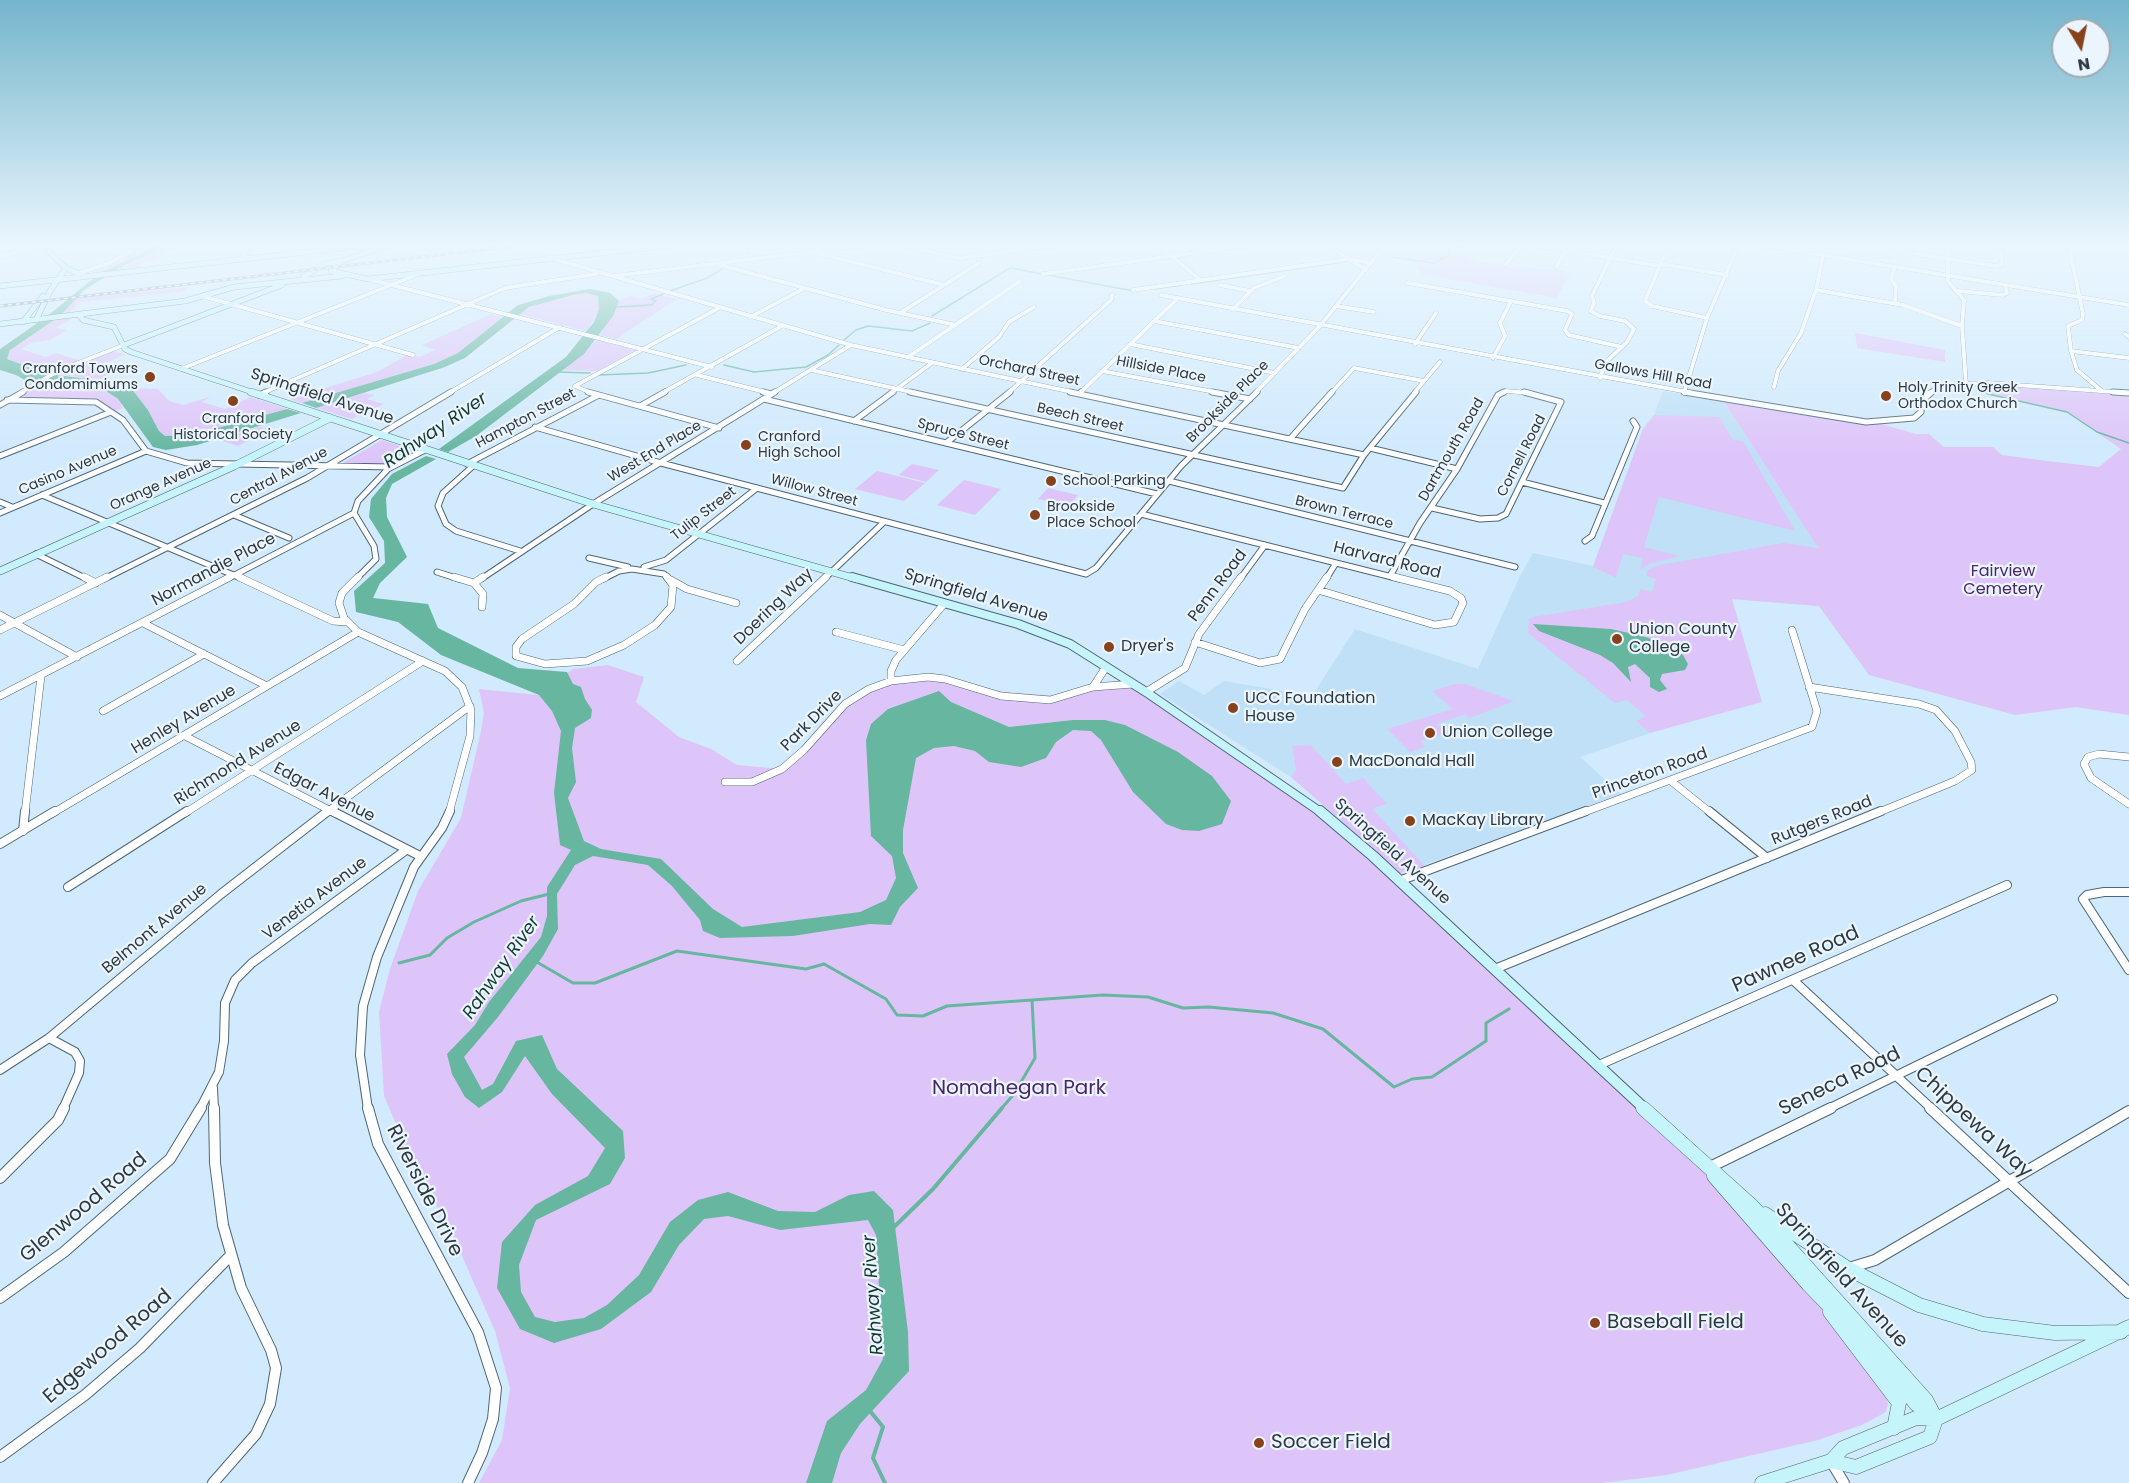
<!DOCTYPE html>
<style>
body{margin:0}
#map{position:relative;width:2129px;height:1483px;overflow:hidden;background:#d1eafd;font-family:Poppins,sans-serif}
canvas{display:block}
.north{position:absolute;left:2051px;top:18px;width:60px;height:60px;box-sizing:border-box;background:#ebf5fd;border:2px solid #a0aab1;border-radius:50%;rotate:170deg;font-size:16px;font-weight:700;line-height:24px;text-align:center;color:#2f3940}
.north::after{content:'';display:block;margin:auto;width:21px;height:27px;background:#87411b;clip-path:polygon(50% 0,100% 100%,50% 72%,0 100%)}
</style>
<div id="map">
<canvas width="2129" height="1483"></canvas>
<div class="north">N</div>
</div>
<script>
const ctx = document.querySelector('canvas').getContext('2d');
ctx.lineJoin = 'round';
function fill(path, color) {
  ctx.fillStyle = color;
  ctx.fill(path, 'evenodd');
}
function toPath(rows) {
  const path = new Path2D();
  for (const r of rows) {
    path.moveTo(r[0], r[1]);
    for (let i = 2; i < r.length; i += 2) path.lineTo(r[i], r[i + 1]);
  }
  return path;
}
function stroke(path, color, width, dash) {
  ctx.strokeStyle = color;
  ctx.lineWidth = width;
  ctx.lineCap = dash ? 'butt' : 'round';
  ctx.setLineDash(dash || []);
  ctx.stroke(path);
}
function write(font, color, halo, rows, align = 'center') {
  ctx.font = font + ' Poppins,sans-serif';
  ctx.lineWidth = 4.5;
  ctx.setLineDash([]);
  ctx.textBaseline = 'middle';
  ctx.strokeStyle = halo;
  ctx.fillStyle = color;
  for (const [text, x, y, turn = 0] of rows) {
    ctx.save();
    ctx.translate(x, y);
    ctx.rotate((+turn || 0) * Math.PI / 180);
    ctx.textAlign = isNaN(turn) ? turn : align;
    if (halo) ctx.strokeText(text, 0, 0);
    ctx.fillText(text, 0, 0);
    ctx.restore();
  }
}
const built = toPath([
 [1663,391,1723,400,1818,548,1869,675,1819,606,1732,599,1650,733,1580,757,1621,794,1401,873,1291,777,1160,694,1179,681,1204,695,1224,681,1312,696,1355,629,1478,669,1520,576,1533,553,1593,566,1643,429,1654,415]
]);
const green = toPath([
 [148,246,176,246,153,261,142,262,138,269,90,274],
 [1432,246,1455,246,1463,250,1465,256,1476,261,1515,268,1557,269,1570,273,1557,298,1424,275,1417,269,1417,264,1393,257,1418,259,1423,257,1424,250],
 [188,287,183,292,80,302,67,315,60,316,75,299],
 [585,293,598,296,599,300,599,309,587,331,519,314,541,303],
 [655,293,677,299,616,339,600,335,619,301,630,296,641,299],
 [491,314,503,317,458,353,434,364,302,403,290,399,377,372,409,354,420,357,435,350,422,345],
 [63,319,72,319,56,328,67,330,50,340,31,343,21,349,46,357,56,353,82,361,109,351,126,354,105,363,122,369,100,379,48,374,7,359,10,350,53,321],
 [1855,333,1945,350,1945,362,1857,348],
 [597,340,635,350,597,371,563,370],
 [36,384,76,385,103,389,118,399,123,408,111,412,96,402,7,400],
 [1974,385,2129,395,2129,715,2076,707,2015,715,1869,675,1819,606,1732,599,1762,702,1650,733,1636,721,1646,716,1627,700,1615,703,1528,633,1529,621,1527,620,1533,617,1626,602,1638,596,1641,589,1652,592,1656,579,1646,576,1648,570,1655,566,1783,543,1818,548,1723,400,1882,424,1916,434,1929,434,1944,447,1993,447,2002,455,2047,461,2099,467,2121,449,2067,412,1988,394],
 [131,388,158,389,169,401,183,405,210,397,202,402,225,409,251,397,287,409,192,435,165,436,159,431,148,410],
 [365,393,375,395,367,399,384,404,352,419,316,408],
 [1654,415,1719,417,1733,440,1743,441,1795,531,1659,497,1644,547,1680,556,1649,564,1640,570,1643,558,1623,554,1616,578,1593,567,1643,429],
 [258,427,270,429,238,446,217,439],
 [382,440,415,451,391,464,341,464],
 [912,464,939,470,926,482,899,475],
 [877,471,925,483,904,501,855,489],
 [964,480,1001,489,975,515,937,505],
 [1048,488,1078,495,1069,506,1038,499],
 [608,665,644,677,636,702,679,737,711,749,737,765,782,769,835,715,877,685,945,679,1004,692,1060,696,1133,684,1310,803,1708,1168,1809,1283,1882,1388,1888,1403,1886,1412,1862,1425,1818,1440,1667,1475,1603,1483,479,1483,502,1440,510,1388,495,1331,455,1240,409,1154,384,1096,379,1012,390,969,418,891,461,818,481,731,484,713,479,689,538,695,573,669],
 [1455,684,1465,684,1514,701,1470,718,1465,714,1437,724,1446,733,1420,741,1425,747,1410,752,1387,729,1453,709,1432,691],
 [1311,745,1346,784,1363,778,1387,804,1372,809,1425,866,1401,873,1291,777,1296,770,1292,746]
]);
const water = toPath([
 [157,246,167,246,127,264,84,290,60,316,10,350,7,359,48,374,114,382,131,388,148,410,159,431,165,436,192,435,287,409,301,413,197,445,166,450,153,447,118,399,103,389,76,385,30,383,16,375,0,370,0,349,46,317,100,273],
 [590,289,610,293,619,301,613,316,584,354,476,436,448,452,439,449,566,357,594,322,599,309,598,296,586,293,573,295,529,307,465,358,445,367,316,408,302,403,434,364,458,353,518,305,549,296],
 [426,456,436,459,392,484,386,498,387,517,407,557,380,583,373,598,428,604,438,628,518,668,567,672,573,684,581,687,585,699,592,710,591,718,575,728,572,748,576,782,568,798,584,841,601,849,661,859,713,909,742,927,860,912,886,900,896,878,892,856,871,836,866,740,871,724,888,709,939,691,951,702,1009,727,1073,720,1105,720,1125,725,1178,752,1212,776,1231,801,1222,824,1199,831,1182,830,1166,824,1133,792,1101,740,1091,731,1073,730,1056,742,1046,758,1021,767,989,762,975,751,954,746,934,748,916,758,903,830,903,853,918,888,900,907,891,925,870,924,793,936,720,938,703,931,700,920,672,886,648,865,593,856,575,865,557,894,558,929,543,956,498,1017,464,1057,482,1090,493,1084,516,1041,542,1035,557,1069,623,1131,625,1158,610,1184,536,1220,519,1265,521,1292,535,1317,555,1322,584,1318,607,1305,639,1275,670,1222,698,1200,728,1192,778,1211,815,1212,849,1195,874,1191,893,1210,908,1332,909,1371,860,1424,841,1453,832,1483,806,1483,827,1421,866,1390,883,1359,876,1235,868,1220,780,1230,728,1216,704,1219,679,1245,651,1292,601,1329,554,1343,520,1329,497,1288,502,1242,535,1205,588,1176,605,1148,552,1094,525,1056,502,1092,479,1108,465,1097,452,1074,447,1054,475,1025,489,1002,541,937,547,916,547,887,571,850,560,845,554,793,561,731,552,711,539,695,441,655,398,622,356,612,354,591,385,563,384,541,369,517,371,499,392,474],
 [1533,624,1611,629,1642,636,1668,644,1683,655,1688,664,1685,670,1662,674,1660,680,1667,689,1659,692,1650,687,1650,678,1635,664,1628,667,1631,682,1613,663,1600,655,1539,631]
]);
const streamFar2 = toPath([
 [748,254,746,249,758,246],
 [1393,257,1434,263,1449,255,1448,249,1466,246],
 [1191,284,1345,262],
 [1155,289,1182,285],
 [670,291,707,278,722,269],
 [616,307,651,305,656,301,651,299,663,294],
 [932,316,1010,268,1134,291],
 [844,340,856,330,868,326,912,331,930,323],
 [724,365,754,372,806,367,828,355,839,345],
 [557,372,590,373],
 [599,375,648,373,686,365],
 [1974,385,1988,394,2067,412,2097,432,2129,443]
]);
const streamFar1 = toPath([
 [535,961,573,983,595,983,677,951,806,969,824,964,886,999,897,1015,923,1016,947,1006,1103,995,1148,997,1183,1008,1209,1007,1273,1013,1323,1029,1394,1087,1412,1079,1432,1077,1486,1041,1486,1023,1509,1009],
 [399,963,430,955,447,938,474,922,521,901,549,894],
 [1001,1109,1014,1094,1035,1058,1032,1000]
]);
const stream = toPath([
 [894,1227,933,1189,1002,1108],
 [870,1411,883,1427,873,1458,885,1483]
]);
const streetFar4 = toPath([
 [904,246,962,259],
 [1160,246,1200,280],
 [1329,246,1366,270],
 [1539,246,1660,266],
 [1668,246,1645,301,1652,306,1707,318],
 [1767,246,2129,305],
 [1890,246,1903,252,1996,266,2002,264,2000,246],
 [1948,246,1948,281,1964,300,1962,326,1966,384],
 [2069,246,2083,314,2082,320,2068,326,2071,351,2077,370,2102,391],
 [817,253,944,285],
 [0,256,43,247],
 [960,258,1050,246],
 [242,259,248,246],
 [554,259,851,345,1077,393],
 [1506,264,1521,246],
 [1661,264,1727,275],
 [720,265,886,310,956,325],
 [1557,266,1565,250],
 [1895,267,1891,279,1896,286,1895,303],
 [79,273,109,263,133,251,136,246],
 [1043,274,1244,246],
 [614,276,859,246],
 [368,279,712,367],
 [1408,283,1567,311,1572,314,1565,330,1569,335,1622,347],
 [1220,285,1250,291],
 [1133,290,1349,259,1372,263],
 [1816,290,1903,305,1962,326],
 [1958,291,2003,295,2007,293,2005,285],
 [1161,295,1693,393],
 [202,296,413,355],
 [1336,306,1374,312],
 [1233,309,1254,288,1285,276],
 [900,313,979,263],
 [750,317,805,288],
 [1154,321,1299,348],
 [2125,334,2129,337],
 [1130,344,1275,373],
 [1415,344,1436,313],
 [2071,351,2129,358],
 [908,357,1020,281],
 [1493,358,1505,336,1500,323,1511,301],
 [181,369,416,275],
 [962,369,999,337,1009,322,1034,307],
 [811,370,916,393],
 [1102,371,1220,393],
 [697,375,769,393],
 [1600,378,1606,362,1627,342,1634,329,1625,321,1600,316,1591,311,1594,303,1592,296,1616,246],
 [1774,387,1778,371,1801,333,1816,290,1825,246],
 [20,393,60,370,124,345],
 [263,393,505,288,596,274],
 [449,393,560,327],
 [591,393,575,386,719,308],
 [662,393,782,326],
 [773,393,851,345],
 [891,393,932,363],
 [1008,393,1111,300,1112,295],
 [1080,393,1178,298],
 [1255,393,1320,326,1384,246],
 [1331,393,1354,368,1424,381],
 [1414,393,1440,362],
 [1501,393,1506,391,1530,393],
 [1684,393,1707,318,1738,246],
 [1928,393,1959,384,1988,383,2129,393]
]);
const streetFar3 = toPath([
 [588,392,719,428],
 [763,392,771,394],
 [910,392,1343,488,1364,455,1416,392],
 [1070,392,1364,455],
 [1212,392,1250,399],
 [1684,392,1866,422,1914,418,1921,412,1922,401,1932,392],
 [2113,392,2129,393],
 [1079,394,1081,392],
 [259,395,266,392],
 [764,399,1157,494],
 [7,400,96,402,123,420,146,451,187,463,390,467],
 [0,405,23,392],
 [640,406,665,392],
 [854,421,893,392],
 [535,427,661,463,1086,574,1096,568,1181,466,1257,392],
 [1290,439,1332,392],
 [946,443,1010,392],
 [1370,448,1457,469],
 [0,456,111,412],
 [467,464,597,396],
 [473,466,443,493,438,506,446,524,456,531,520,551],
 [1169,481,1515,567],
 [1522,482,1604,503],
 [42,495,243,579],
 [0,502,12,507],
 [1432,508,1480,519,1498,518,1506,514,1561,402,1524,392],
 [0,513,146,451],
 [354,513,374,546,376,559,356,579],
 [1141,514,1400,579],
 [234,515,289,538],
 [1585,541,1592,536,1637,427,1633,421],
 [36,554,87,579],
 [589,558,628,567],
 [644,567,666,560,757,488],
 [437,572,459,579],
 [1390,576,1420,523,1457,469,1498,395,1504,392],
 [104,579,307,478,451,392],
 [227,579,354,513,358,501,388,469,425,450],
 [481,579,593,504,775,392],
 [603,579,619,571,632,569,664,574,668,579],
 [824,579,884,522],
 [1240,579,1265,545],
 [1326,579,1336,563]
]);
const streetFar2 = toPath([
 [84,577,96,583],
 [239,577,333,621,346,622],
 [358,577,342,593,339,603,344,618,358,632,445,671,462,687,471,710,470,736,449,813],
 [454,577,474,583,483,594,482,607],
 [606,577,596,582,574,604,522,639,516,647,516,656,545,664,587,661,624,645,655,625,671,607,673,585,667,577],
 [671,580,687,589,736,603],
 [474,583,483,577],
 [1318,590,1435,625,1454,622,1463,603,1461,598,1450,591,1394,577],
 [0,615,77,657],
 [143,623,267,686],
 [0,630,107,577],
 [836,632,904,650],
 [1195,642,1260,663,1280,659,1305,609,1327,577],
 [737,661,826,577],
 [891,681,891,671,896,660,944,604],
 [1093,687,1106,667],
 [1809,687,1919,704,1936,710,1955,731,1971,762,1972,770,1955,781,1877,813],
 [1146,692,1185,668,1199,634,1241,577],
 [0,696,230,577],
 [103,711,204,654],
 [185,736,335,813],
 [2129,757,2099,754,2088,757,2084,764,2091,778,2129,804],
 [1671,781,1711,813],
 [725,782,752,782,782,769,804,750,845,704,869,689,891,681,928,677,945,679,1001,696,1050,700,1093,687,1133,684],
 [25,813,41,676],
 [53,813,358,632],
 [185,813,423,661],
 [326,813,470,706],
 [1582,813,1812,727,1817,711,1792,630]
]);
const streetFar1 = toPath([
 [332,811,420,856],
 [1709,811,1767,858],
 [23,831,25,811],
 [0,844,55,811],
 [1399,881,1586,811],
 [68,887,187,811],
 [2129,892,2104,892,2087,895,2083,899,2129,970],
 [1495,969,1881,811],
 [1793,980,1932,1109],
 [49,1038,75,1052,80,1061,79,1073,63,1109],
 [1599,1065,2007,885],
 [0,1070,49,1038,221,894,328,811],
 [213,1088,214,1109],
 [200,1109,219,1072,224,1041,225,1003,235,980,252,963,406,850],
 [368,1109,360,1055,363,1006,377,957,414,867,442,828,450,811],
 [1828,1109,2053,999]
]);
const street = toPath([
 [368,1108,378,1144,478,1332,496,1388,493,1419,482,1453,468,1483],
 [1930,1108,2129,1293],
 [1708,1168,1831,1108],
 [0,1178,58,1120,64,1108],
 [1849,1268,1875,1260,2129,1111],
 [0,1298,64,1252,170,1159,201,1108],
 [0,1457,85,1395,140,1348,231,1255],
 [1832,1463,1844,1483],
 [213,1483,256,1434,270,1404,276,1368,271,1350,241,1288,223,1225,215,1163,214,1108]
]);
const secondaryFar4 = toPath([
 [43,246,66,268,84,276],
 [385,246,342,261,331,271,368,279,664,246],
 [303,277,324,264,342,261],
 [0,286,361,246],
 [79,315,83,320,114,327,125,349,131,352,255,393],
 [36,320,50,291,66,268],
 [23,322,43,296],
 [0,324,185,301,234,287,342,276],
 [124,345,282,285]
]);
const secondaryFar3 = toPath([
 [251,392,593,504,857,579],
 [0,571,234,466,330,418]
]);
const secondaryFar2 = toPath([
 [852,577,1018,624,1070,644,1146,692,1322,813]
]);
const secondaryFar1 = toPath([
 [1320,811,1373,856,1645,1109]
]);
const secondary = toPath([
 [1643,1108,1752,1206,1926,1400,1936,1419],
 [1714,1176,1808,1284,1874,1352,1916,1404,1932,1416],
 [1765,1214,1847,1268,1919,1305,1983,1324,2055,1333,2121,1332],
 [1830,1312,1899,1403,1894,1428],
 [1936,1419,2129,1327],
 [1831,1461,1843,1448,1916,1418,1936,1419],
 [1762,1483,1831,1461,1856,1467,1930,1437,1936,1419]
]);
const rail = toPath([
 [0,306,515,246]
]);
const markers = [
 [150,377,6,"#87411b"],
 [1886,396,6,"#87411b"],
 [233,401,6,"#87411b"],
 [746,445,6,"#87411b"],
 [1051,481,6,"#87411b"],
 [1035,515,6,"#87411b"],
 [1617,639,6,"#87411b"],
 [1109,647,6,"#87411b"],
 [1233,708,6,"#87411b"],
 [1430,733,6,"#87411b"],
 [1337,762,6,"#87411b"],
 [1410,821,6,"#87411b"],
 [1595,1323,6,"#87411b"],
 [1259,1443,6,"#87411b"]
];
const farPoinames = [
 ["Cranford Towers",138,369,"right"],
 ["Condomimiums",138,385,"right"],
 ["Holy Trinity Greek",1898,388],
 ["Orthodox Church",1898,404],
 ["Cranford",233,419,"center"],
 ["Historical Society",233,435,"center"],
 ["Cranford",758,437],
 ["High School",758,453],
 ["School Parking",1063,481],
 ["Brookside",1047,507],
 ["Place School",1047,523]
];
const farStreetnames = [
 ["Hillside Place",1161,370,11],
 ["Orchard Street",1029,371,12],
 ["Gallows Hill Road",1653,375,10],
 ["Brookside Place",1228,402,-45],
 ["Beech Street",1080,418,13],
 ["Hampton Street",526,419,-28],
 ["Spruce Street",963,435,14],
 ["Dartmouth Road",1452,450,-60],
 ["West End Place",655,452,-31],
 ["Cornell Road",1522,456,-63],
 ["Casino Avenue",68,471,-23],
 ["Central Avenue",279,477,-28],
 ["Orange Avenue",161,485,-24],
 ["Willow Street",814,491,15],
 ["Brown Terrace",1344,513,14],
 ["Tulip Street",704,514,-38]
];
const streetNames = [
 ["Springfield Avenue",322,397,18],
 ["Harvard Road",1387,561,14],
 ["Normandie Place",214,570,-28],
 ["Penn Road",1218,586,-53],
 ["Springfield Avenue",976,596,17],
 ["Doering Way",774,607,-44],
 ["Henley Avenue",184,720,-31],
 ["Park Drive",812,721,-45],
 ["Richmond Avenue",238,763,-32],
 ["Princeton Road",1650,774,-20],
 ["Edgar Avenue",324,793,27],
 ["Rutgers Road",1822,821,-22],
 ["Springfield Avenue",1392,852,42],
 ["Venetia Avenue",315,899,-37],
 ["Belmont Avenue",155,929,-40]
];
const parkNames = [
 ["Fairview",2003,572],
 ["Cemetery",2003,590]
];
const poiNames = [
 ["Union County",1629,630],
 ["College",1629,648],
 ["Dryer's",1121,647],
 ["UCC Foundation",1245,699],
 ["House",1245,717],
 ["Union College",1442,733],
 ["MacDonald Hall",1349,762],
 ["MacKay Library",1422,821]
];
const waterNames = [
 ["Rahway River",436,431,-34],
 ["Rahway River",502,968,-55],
 ["Rahway River",874,1295,-94]
];
const nearStreetnames = [
 ["Pawnee Road",1796,960,-24],
 ["Seneca Road",1840,1082,-26],
 ["Chippewa Way",1973,1123,43],
 ["Riverside Drive",424,1191,63],
 ["Glenwood Road",84,1208,-40],
 ["Springfield Avenue",1841,1276,48],
 ["Edgewood Road",108,1347,-41]
];
const nearParknames = [
 ["Nomahegan Park",1019,1089]
];
const nearPoinames = [
 ["Baseball Field",1607,1323],
 ["Soccer Field",1271,1443]
];
fill(built, '#bfe0f7');
fill(green, '#dec5f9');
fill(water, '#66b6a0');
stroke(streamFar2, '#66b6a0', 1.5);
stroke(streamFar1, '#66b6a0', 3);
stroke(stream, '#66b6a0', 4);
stroke(streetFar4, '#4f6676', 4.5);
stroke(streetFar3, '#4f6676', 7);
stroke(streetFar2, '#4f6676', 8);
stroke(streetFar1, '#4f6676', 10);
stroke(street, '#4f6676', 12);
stroke(secondaryFar4, '#4f6676', 6);
stroke(secondaryFar3, '#4f6676', 8);
stroke(secondaryFar2, '#4f6676', 10);
stroke(secondaryFar1, '#4f6676', 12);
stroke(secondary, '#4f6676', 15);
stroke(streetFar4, '#fff', 4);
stroke(streetFar3, '#fff', 5);
stroke(streetFar2, '#fff', 7);
stroke(streetFar1, '#fff', 8);
stroke(street, '#fff', 10);
stroke(secondaryFar4, '#c5f4fa', 5);
stroke(secondaryFar3, '#c5f4fa', 7);
stroke(secondaryFar2, '#c5f4fa', 8);
stroke(secondaryFar1, '#c5f4fa', 10);
stroke(secondary, '#c5f4fa', 14);
stroke(rail, '#8597a5', 3);
stroke(rail, '#ebf5fd', 1.5, [4]);
const sky = ctx.createLinearGradient(0, 0, 0, 454);
sky.addColorStop(0, '#74b5cb');
sky.addColorStop(0.54, '#eaf6fe');
sky.addColorStop(1, '#eaf6fe00');
ctx.fillStyle = sky;
ctx.fillRect(0, 0, 2129, 454);
for (const [x, y, r, color] of markers) {
  const dot = new Path2D();
  dot.arc(x, y, r, 0, 2 * Math.PI);
  ctx.fillStyle = color;
  ctx.fill(dot);
  stroke(dot, '#ebf5fd', 2);
}
write('14px', '#2f3940', '#ebf5fd', farPoinames, 'left');
write('14px', '#2f3940', '#ebf5fd', farStreetnames);
write('16px', '#2f3940', '#ebf5fd', streetNames);
write('16px', '#4b266a', '#ebf5fd', parkNames);
write('16px', '#2f3940', '#ebf5fd', poiNames, 'left');
write('italic 18px', '#153b31', '#ebf5fd', waterNames);
write('20px', '#2f3940', '#ebf5fd', nearStreetnames);
write('20px', '#4b266a', '#ebf5fd', nearParknames);
write('20px', '#2f3940', '#ebf5fd', nearPoinames, 'left');
</script>
